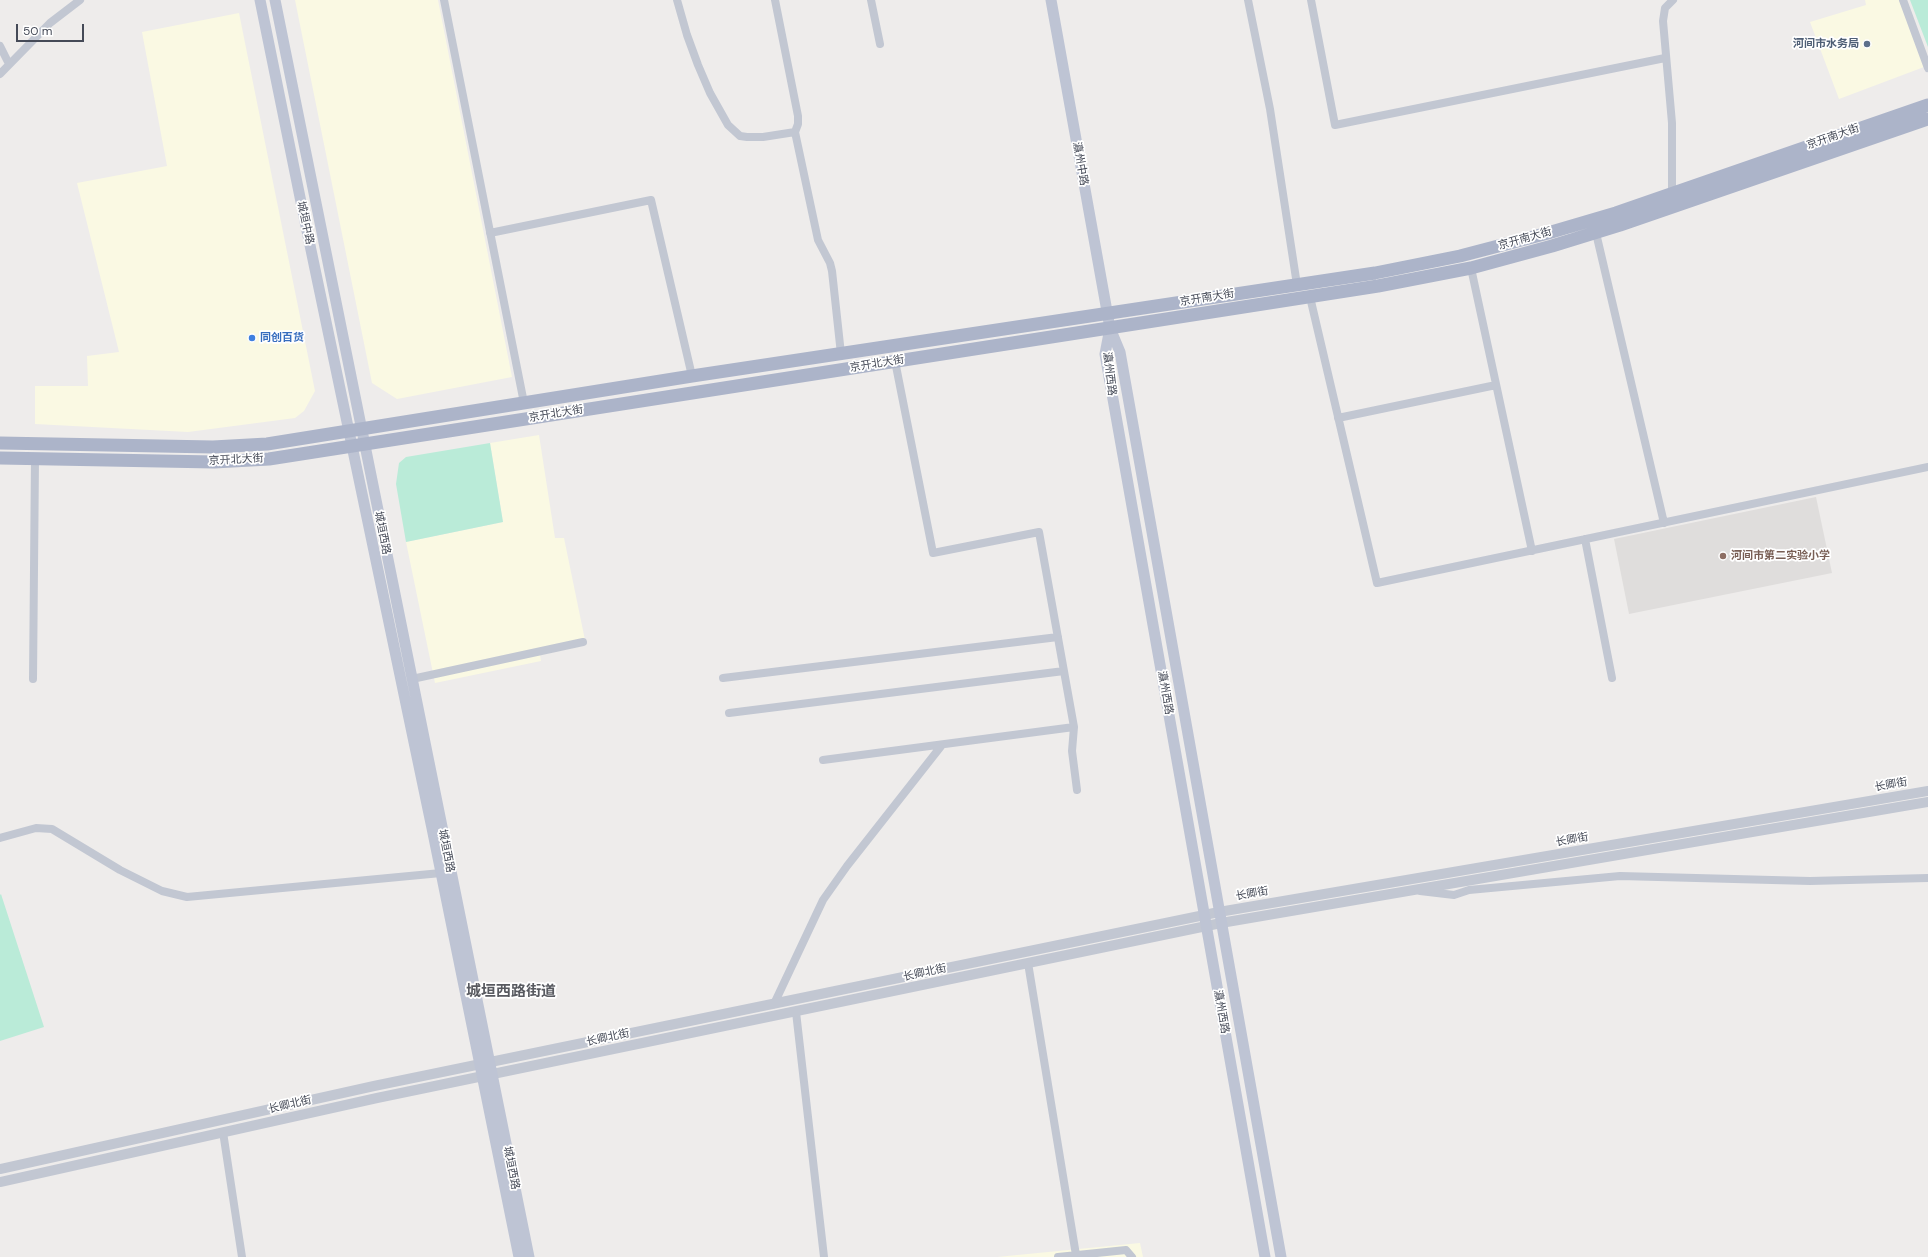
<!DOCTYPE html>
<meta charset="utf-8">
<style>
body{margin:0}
#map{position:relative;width:1928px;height:1257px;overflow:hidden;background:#eeeceb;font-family:"DM Sans",sans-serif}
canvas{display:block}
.scale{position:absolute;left:16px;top:24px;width:68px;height:18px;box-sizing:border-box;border:2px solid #454a57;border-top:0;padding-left:5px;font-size:12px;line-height:14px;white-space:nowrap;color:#454a57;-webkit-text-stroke:3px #fff;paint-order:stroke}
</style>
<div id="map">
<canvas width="1928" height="1257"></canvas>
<div class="scale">50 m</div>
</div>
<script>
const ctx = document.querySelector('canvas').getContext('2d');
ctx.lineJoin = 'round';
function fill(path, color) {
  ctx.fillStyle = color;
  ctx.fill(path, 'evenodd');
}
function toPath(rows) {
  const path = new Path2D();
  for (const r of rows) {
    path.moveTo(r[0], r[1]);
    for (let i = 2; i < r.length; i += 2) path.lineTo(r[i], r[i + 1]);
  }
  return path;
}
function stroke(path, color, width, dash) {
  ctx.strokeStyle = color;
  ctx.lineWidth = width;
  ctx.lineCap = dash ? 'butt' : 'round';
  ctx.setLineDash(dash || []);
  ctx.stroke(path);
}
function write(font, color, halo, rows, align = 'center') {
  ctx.font = font + ' "DM Sans","Noto Sans SC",sans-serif';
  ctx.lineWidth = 3.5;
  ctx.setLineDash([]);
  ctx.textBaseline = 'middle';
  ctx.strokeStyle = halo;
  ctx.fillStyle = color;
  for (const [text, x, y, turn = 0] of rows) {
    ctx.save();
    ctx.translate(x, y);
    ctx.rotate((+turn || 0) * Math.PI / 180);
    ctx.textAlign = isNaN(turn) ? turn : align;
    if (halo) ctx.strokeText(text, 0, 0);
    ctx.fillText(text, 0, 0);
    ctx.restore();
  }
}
const commercial = toPath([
 [295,0,438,0,512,377,397,399,372,383],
 [1865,0,1899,0,1924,67,1839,99,1810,22,1866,5],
 [239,13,315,391,304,411,295,418,188,432,35,424,35,386,88,386,87,356,119,352,77,183,167,166,142,32],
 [539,435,555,538,564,538,586,645,540,655,541,661,435,683,406,542,503,522,490,443],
 [1140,1243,1143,1257,997,1257]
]);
const education = toPath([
 [1816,497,1832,573,1629,614,1614,539]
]);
const green = toPath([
 [1910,0,1928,0,1928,47],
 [490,443,503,522,406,542,396,484,399,463,406,457],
 [1,894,44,1027,0,1041,0,895]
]);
const minor = toPath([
 [444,0,524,403],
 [677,0,687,35,698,65,710,93,728,125,740,136,747,137,763,137,795,132,818,240,830,263,832,271,841,354],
 [775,0,798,116,798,124,795,132],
 [871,0,880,44],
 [1248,0,1270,109,1297,285],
 [1311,0,1335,125,1665,58],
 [1903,0,1928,68],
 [0,46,9,64],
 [0,74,50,23,80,0],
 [1672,193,1672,123,1663,21,1665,8,1673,0],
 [490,233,651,200,692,376],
 [1596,233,1664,523],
 [1471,268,1532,551],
 [1310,297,1377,583,1928,467],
 [895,361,933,553,1039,532,1074,727,1072,751,1077,790],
 [1338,418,1496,385],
 [1585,539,1612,678],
 [723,678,1058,637],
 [33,679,35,459],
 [412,679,583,642],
 [729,713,1064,671],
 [823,760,1074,727],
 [0,838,36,828,52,829,120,870,162,891,187,897,441,873],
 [1420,891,1454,895,1469,890,1620,876,1810,881,1928,878],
 [1028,963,1076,1255],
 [774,1004,823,900,847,866,942,745],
 [796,1012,824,1257],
 [223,1132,242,1257],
 [1058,1257,1126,1250,1132,1257]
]);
const tertiary = toPath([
 [0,1169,374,1086,1219,912,1928,791],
 [0,1182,377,1098,1221,923,1928,802]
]);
const secondary = toPath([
 [260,0,302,207,432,828,519,1257],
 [275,0,529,1257],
 [1051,0,1110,328,1120,352,1281,1257],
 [1110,328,1105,354,1265,1257]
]);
const primary = toPath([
 [0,443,213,447,267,444,692,376,1375,273,1460,256,1548,233,1616,213,1928,105],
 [0,458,214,462,269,459,1378,286,1471,268,1552,246,1620,225,1928,119]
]);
const markers = [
 [1867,44,4,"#5c6f8a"],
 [252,338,4,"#3f7fe0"],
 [1723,556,4,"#8d6e63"]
];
const serviceNames = [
 ["河间市水务局",1859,44]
];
const streetNames = [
 ["京开南大街",1833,137,-19],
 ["瀛州中路",1080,164,80],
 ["城垣中路",305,223,78],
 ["京开南大街",1525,239,-16],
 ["京开南大街",1207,298,-9],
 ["京开北大街",877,364,-9],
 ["瀛州西路",1109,374,83],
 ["京开北大街",556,414,-9],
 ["京开北大街",236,460,-3],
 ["城垣西路",382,533,79],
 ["瀛州西路",1165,693,80],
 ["长卿街",1891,785,-10],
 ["长卿街",1572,840,-10],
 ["城垣西路",446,851,79],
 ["长卿街",1252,894,-10],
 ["长卿北街",925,973,-12],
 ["瀛州西路",1221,1012,80],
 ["长卿北街",608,1038,-12],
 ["长卿北街",290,1105,-13],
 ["城垣西路",511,1168,79]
];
const shopNames = [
 ["同创百货",260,338]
];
const educationNames = [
 ["河间市第二实验小学",1731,556]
];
const districtNames = [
 ["城垣西路街道",511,992]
];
fill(commercial, '#faf9e3');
fill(education, '#dfdddc');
fill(green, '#baebd8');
stroke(minor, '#c2c7d2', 8);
stroke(tertiary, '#c2c7d2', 10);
stroke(secondary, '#bec4d4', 11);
stroke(primary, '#acb4c9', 13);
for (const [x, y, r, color] of markers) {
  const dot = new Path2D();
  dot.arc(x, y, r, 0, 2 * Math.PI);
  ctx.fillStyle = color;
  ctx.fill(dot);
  stroke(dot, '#fff', 1.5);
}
write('bold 11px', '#4e5e75', '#fff', serviceNames, 'right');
write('11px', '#454a57', '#fff', streetNames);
write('bold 11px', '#366cbe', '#fff', shopNames, 'left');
write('bold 11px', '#785e54', '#fff', educationNames, 'left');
write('bold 15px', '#585a60', '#fff', districtNames);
</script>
